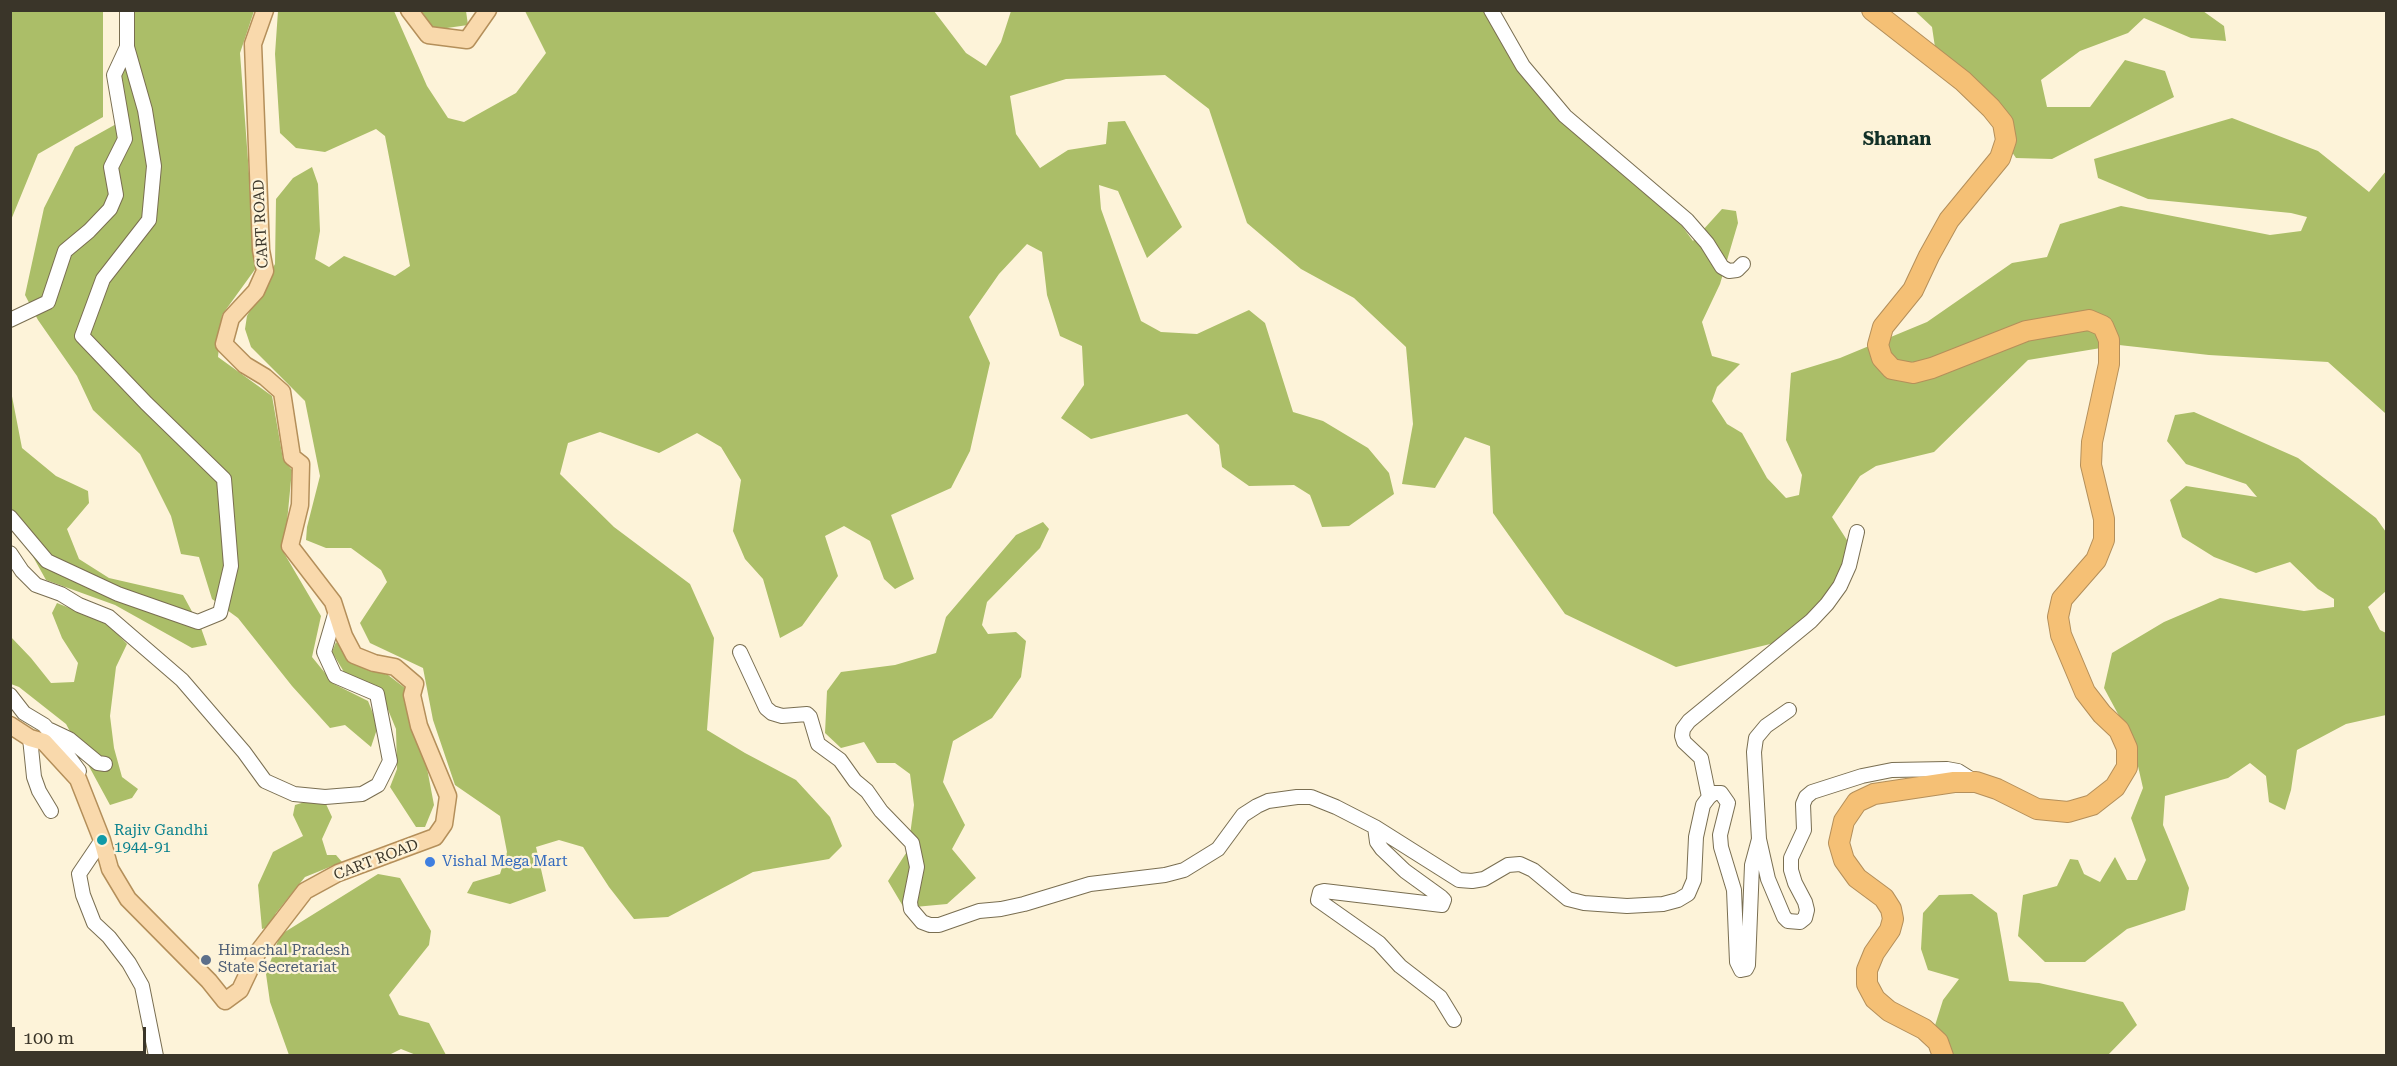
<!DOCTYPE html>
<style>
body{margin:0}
#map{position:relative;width:2397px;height:1066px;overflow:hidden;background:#fdf3d9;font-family:"Roboto Serif",serif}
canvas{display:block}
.frame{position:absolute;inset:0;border:12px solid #3a3529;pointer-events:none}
.scale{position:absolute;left:12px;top:1027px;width:134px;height:27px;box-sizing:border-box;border:3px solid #3a3529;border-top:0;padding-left:8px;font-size:18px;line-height:21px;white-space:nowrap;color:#3a3529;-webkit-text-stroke:4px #fdf3d9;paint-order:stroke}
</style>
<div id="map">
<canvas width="2397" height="1066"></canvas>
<div class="frame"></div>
<div class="scale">100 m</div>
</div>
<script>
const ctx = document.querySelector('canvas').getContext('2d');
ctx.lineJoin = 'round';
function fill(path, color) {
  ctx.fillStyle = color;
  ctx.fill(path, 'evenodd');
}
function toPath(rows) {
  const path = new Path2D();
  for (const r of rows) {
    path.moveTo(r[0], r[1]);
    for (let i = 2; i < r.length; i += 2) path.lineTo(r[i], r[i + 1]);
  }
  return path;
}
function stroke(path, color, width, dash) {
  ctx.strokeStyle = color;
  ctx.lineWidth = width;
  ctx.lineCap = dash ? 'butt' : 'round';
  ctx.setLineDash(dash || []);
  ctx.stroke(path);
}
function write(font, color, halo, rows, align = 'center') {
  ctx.font = font + ' "Roboto Serif",serif';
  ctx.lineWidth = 4.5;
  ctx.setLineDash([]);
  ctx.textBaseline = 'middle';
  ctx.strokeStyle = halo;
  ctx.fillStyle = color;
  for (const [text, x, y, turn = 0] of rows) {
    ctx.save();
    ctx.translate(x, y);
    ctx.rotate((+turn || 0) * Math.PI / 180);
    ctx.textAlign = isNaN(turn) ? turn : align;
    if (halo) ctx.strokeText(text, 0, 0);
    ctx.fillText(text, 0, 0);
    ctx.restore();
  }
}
const forest = toPath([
 [11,10,103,11,103,117,38,154,11,220],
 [135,11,254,11,240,53,256,268,222,315,218,357,272,396,283,459,292,470,284,553,321,616,312,657,334,684,368,701,378,726,371,747,345,725,330,728,292,686,238,618,212,599,199,557,181,554,171,516,140,454,93,410,77,376,38,320,25,295,44,208,75,147,127,118,120,77,135,47],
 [278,11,394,11,427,86,448,118,464,122,516,93,546,53,525,11,934,11,966,53,986,66,1001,42,1011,11,1487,11,1551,107,1671,211,1693,241,1722,209,1736,211,1738,223,1720,284,1702,322,1712,356,1740,364,1717,387,1712,401,1727,424,1742,433,1767,478,1786,498,1799,495,1802,475,1786,440,1791,373,1840,358,1927,322,2012,263,2047,257,2060,224,2121,206,2270,235,2301,231,2307,217,2291,213,2148,199,2098,178,2094,159,2232,118,2318,151,2369,192,2386,171,2386,412,2385,413,2328,362,2209,355,2119,345,2028,360,1934,452,1876,466,1860,476,1832,517,1856,554,1841,590,1803,636,1676,667,1565,614,1493,513,1490,446,1465,437,1435,488,1402,484,1413,424,1406,347,1354,298,1301,269,1247,223,1209,109,1165,75,1066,79,1010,96,1016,134,1040,168,1068,150,1106,144,1108,122,1125,121,1182,227,1147,258,1118,191,1099,185,1101,209,1141,321,1161,332,1197,334,1249,310,1265,323,1293,412,1323,421,1368,448,1389,473,1394,494,1349,526,1322,527,1310,495,1294,485,1249,486,1222,467,1219,445,1187,414,1091,439,1061,418,1084,385,1082,346,1060,336,1047,295,1042,252,1027,244,999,274,969,317,990,363,970,451,951,488,891,515,914,579,895,589,884,579,870,541,844,526,825,536,838,576,802,626,780,638,763,579,745,559,733,531,741,480,721,447,697,433,659,453,600,432,568,443,560,474,614,527,690,584,714,638,707,730,745,753,796,780,830,817,842,846,829,859,753,872,668,917,634,919,609,887,583,847,559,840,536,847,546,891,510,904,467,893,473,882,500,874,507,852,500,816,455,785,433,720,423,668,370,643,360,623,387,582,381,570,351,548,326,548,306,540,307,527,320,476,305,401,251,347,245,329,247,316,275,264,276,199,293,178,312,167,318,184,320,231,315,259,329,267,344,256,395,276,410,266,385,136,376,129,325,152,296,148,280,133,275,54],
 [416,11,466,11,468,25,433,30],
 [1915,11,2203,11,2224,26,2226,41,2191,38,2144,18,2128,33,2080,51,2041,80,2047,107,2090,107,2125,60,2165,71,2174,97,2052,159,2016,158,1969,89,1936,54,1932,27],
 [10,386,22,448,56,476,88,491,89,503,67,529,79,559,109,578,183,595,201,628,207,645,192,648,115,605,46,580,31,553,11,530],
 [2194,412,2298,458,2376,518,2386,532,2386,591,2368,607,2380,630,2386,633,2386,715,2346,724,2297,750,2291,790,2285,810,2269,802,2266,776,2250,763,2228,778,2165,796,2163,825,2189,888,2185,910,2127,929,2085,962,2045,962,2018,936,2023,895,2057,886,2070,859,2078,860,2084,874,2100,882,2115,857,2127,880,2137,880,2146,860,2131,818,2143,788,2132,740,2104,688,2112,653,2164,622,2220,598,2304,611,2334,607,2334,599,2318,589,2290,562,2256,573,2214,557,2182,537,2170,500,2186,486,2257,497,2246,484,2186,464,2167,441,2175,415],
 [1043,522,1049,529,1040,548,987,602,982,625,988,634,1016,632,1026,641,1021,677,992,718,953,741,943,782,965,825,952,849,976,878,947,904,904,908,888,881,908,850,914,805,910,774,895,763,877,763,864,742,841,748,825,733,827,691,841,672,895,665,936,653,946,617,1016,535],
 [57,603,107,623,127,644,116,667,110,716,114,748,122,777,138,789,132,798,110,805,66,724,19,687,11,684,10,636,31,658,51,683,74,682,78,663,62,638,52,613],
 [336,642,360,666,388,675,405,688,409,709,426,763,434,805,425,827,416,827,390,787,397,769,396,729,384,700,344,672,332,652],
 [308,801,326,804,332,817,322,839,327,855,336,855,342,862,305,877,276,913,269,927,262,929,258,885,273,852,303,836,293,815,295,805],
 [378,874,400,878,431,931,429,945,389,995,399,1015,429,1023,446,1055,416,1055,401,1049,389,1055,289,1055,270,1002,266,974,280,935],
 [1972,894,1997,913,2009,981,2039,983,2123,1002,2137,1025,2108,1055,1944,1055,1932,1035,1943,1000,1959,979,1928,970,1921,949,1923,913,1939,895]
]);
const minor = toPath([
 [1491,10,1523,66,1565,116,1687,220,1707,243,1722,267,1729,271,1737,270,1743,264],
 [10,320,48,302,65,251,89,231,110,209,116,195,111,167,125,139,114,75,127,47,127,10],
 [10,517,47,561,118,594,198,622,220,613,231,566,224,479,146,403,82,336,103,279,149,220,154,166,145,110,127,47],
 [10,553,22,571,36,585,61,594,79,605,109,617,182,680,244,752,265,781,294,794,325,797,362,794,378,785,390,761,377,694,335,676,324,652,336,611],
 [740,652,766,708,772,713,782,716,807,714,810,717,818,744,840,760,855,781,867,791,881,811,912,843,917,867,910,902,911,909,922,922,930,925,939,925,979,911,1001,909,1024,904,1090,884,1165,875,1184,870,1218,849,1243,815,1257,806,1268,801,1297,797,1311,797,1336,807,1375,827,1459,880,1472,881,1484,879,1508,865,1520,864,1533,870,1568,899,1584,903,1627,906,1663,904,1678,900,1688,894,1694,880,1696,837,1703,805,1709,797,1714,793,1721,793,1728,803,1720,835,1721,847,1734,890,1737,962,1741,970,1746,969,1748,965,1752,865,1759,839],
 [10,695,24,713,44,725,52,734,79,771],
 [1789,710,1766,726,1756,738,1754,752,1759,839,1768,879,1784,917,1788,921,1800,922,1805,918,1807,910,1805,902,1795,883,1791,870,1791,858,1804,830,1803,804,1806,797,1812,792,1862,776,1892,770,1947,769,1958,771,1974,781],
 [50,730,69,739,98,763,105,764],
 [30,738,34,777,39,791,51,811],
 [1709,797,1701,758,1684,742,1682,736,1683,729,1689,721,1811,621,1827,604,1840,586,1849,566,1857,532],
 [1375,827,1377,842,1382,849,1405,871,1441,897,1444,900,1442,905,1324,891,1320,892,1318,900,1379,943,1400,966,1440,997,1454,1020],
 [102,840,79,874,83,895,94,923,109,937,129,963,142,986,156,1056]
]);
const major = toPath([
 [409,10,428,35,467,40,488,10],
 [10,725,30,738,44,742,78,779,102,840,110,869,128,899,209,981,225,1001,240,990,258,952,305,891,338,873,435,837,444,824,448,796,419,726,412,695,415,684,395,667,374,663,354,655,344,636,333,602,290,546,300,505,301,464,292,457,282,392,265,377,245,365,224,344,231,318,256,291,265,271,261,250,253,44,265,10]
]);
const highway = toPath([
 [1872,10,1963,81,1991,108,2003,123,2006,140,2000,158,1949,220,1929,256,1913,290,1883,327,1878,345,1882,358,1892,369,1913,373,1932,368,2026,331,2089,320,2103,326,2109,340,2109,364,2092,442,2091,465,2104,519,2104,540,2096,560,2062,599,2058,617,2061,635,2085,692,2102,714,2119,730,2127,748,2127,767,2115,787,2092,805,2068,812,2037,809,1997,789,1976,782,1954,782,1874,794,1857,802,1844,821,1839,843,1844,860,1857,878,1884,898,1891,909,1893,919,1890,930,1874,953,1867,970,1867,984,1875,999,1889,1011,1924,1029,1938,1042,1943,1056]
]);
const markers = [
 [102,840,6,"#0f9aa8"],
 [430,862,6,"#3f7fe0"],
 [206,960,6,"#5c6f8a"]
];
const streetNames = [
 ["CART ROAD",261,224,-93],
 ["CART ROAD",376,860,-21]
];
const cultureNames = [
 ["Rajiv Gandhi",114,831],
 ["1944-91",114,848]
];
const shopNames = [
 ["Vishal Mega Mart",442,862]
];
const serviceNames = [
 ["Himachal Pradesh",218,951],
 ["State Secretariat",218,968]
];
const quarterNames = [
 ["Shanan",1897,140]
];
fill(forest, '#abbe68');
stroke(minor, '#796e51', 16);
stroke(major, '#b48f5a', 19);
stroke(highway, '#b48f5a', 22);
stroke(minor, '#fff', 14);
stroke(major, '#f9d9ac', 16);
stroke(highway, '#f5c075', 20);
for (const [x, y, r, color] of markers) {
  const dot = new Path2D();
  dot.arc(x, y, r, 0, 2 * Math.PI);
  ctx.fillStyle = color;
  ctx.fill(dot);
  stroke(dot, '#fdf3d9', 2);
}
write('15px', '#3a3529', '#fdf3d9', streetNames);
write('15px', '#0d838f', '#fdf3d9', cultureNames, 'left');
write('15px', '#366cbe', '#fdf3d9', shopNames, 'left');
write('15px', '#4e5e75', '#fdf3d9', serviceNames, 'left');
write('bold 18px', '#123027', '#fdf3d9', quarterNames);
</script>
